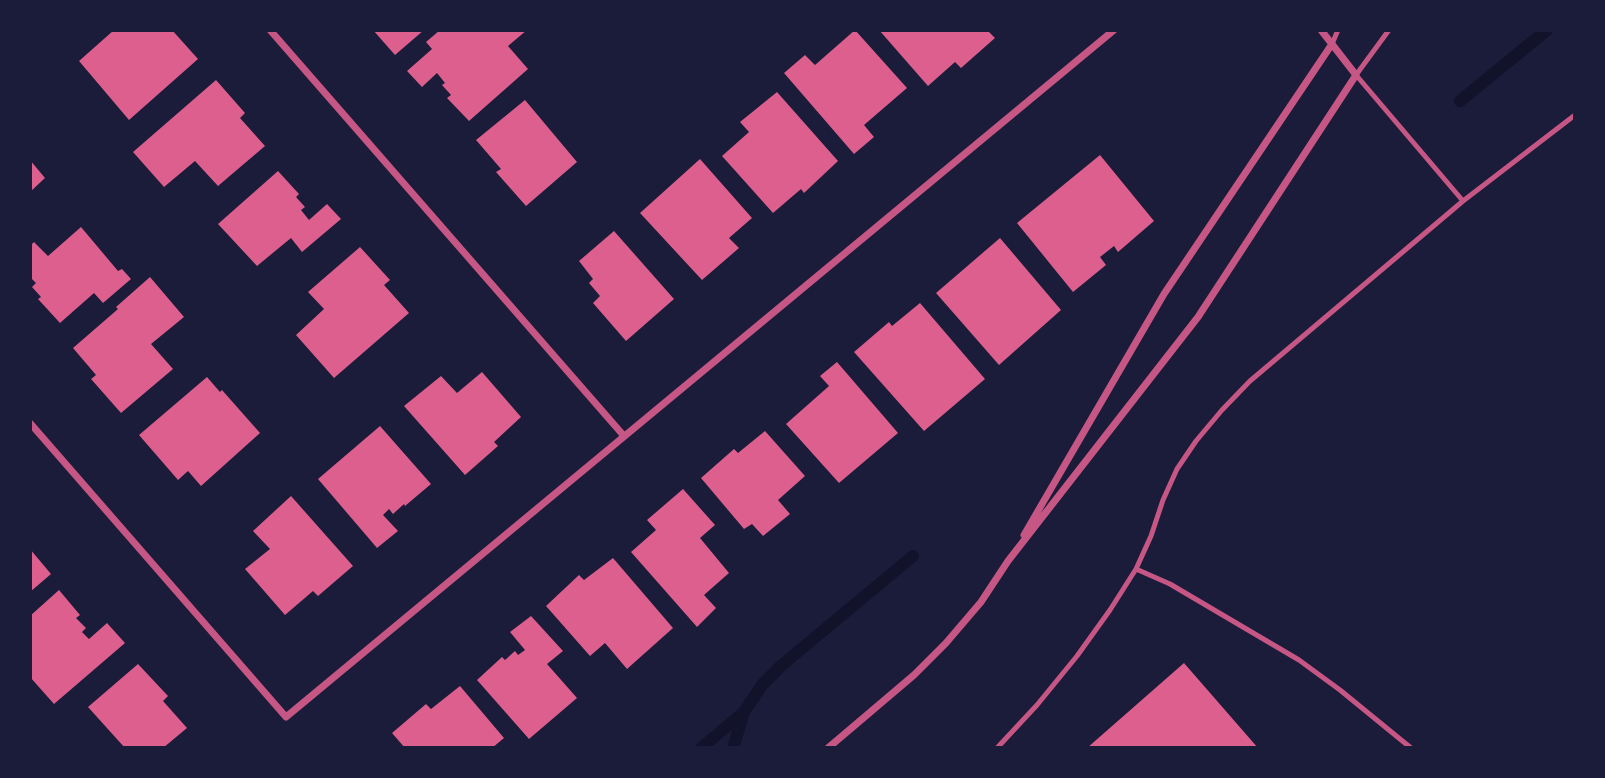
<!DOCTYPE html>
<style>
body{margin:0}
#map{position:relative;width:1605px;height:778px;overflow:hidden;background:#1b1b3a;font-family:"DejaVu Sans",sans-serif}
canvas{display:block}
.frame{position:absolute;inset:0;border:32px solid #1b1b3a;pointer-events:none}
</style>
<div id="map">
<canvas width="1605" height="778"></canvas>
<div class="frame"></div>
</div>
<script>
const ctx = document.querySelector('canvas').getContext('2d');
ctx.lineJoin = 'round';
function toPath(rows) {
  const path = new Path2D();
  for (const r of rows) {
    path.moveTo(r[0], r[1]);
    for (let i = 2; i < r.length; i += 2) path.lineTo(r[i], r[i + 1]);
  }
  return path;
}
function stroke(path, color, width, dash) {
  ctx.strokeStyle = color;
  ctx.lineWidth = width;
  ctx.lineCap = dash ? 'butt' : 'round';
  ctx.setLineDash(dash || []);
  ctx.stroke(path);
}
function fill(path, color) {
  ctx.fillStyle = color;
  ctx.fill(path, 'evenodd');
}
const stream = toPath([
 [1460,101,1547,30],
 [701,748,744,712,762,685,782,665,913,556],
 [733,748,744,712]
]);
const building = toPath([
 [114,30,172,30,198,59,129,120,79,61],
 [373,30,424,30,395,55],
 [440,30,527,30,508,46,528,69,469,121,447,98,451,95,442,85,445,83,437,73,422,87,407,71,432,49,426,42],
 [855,30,907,88,864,125,874,137,854,154,784,73,805,55,815,65],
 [879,30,987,30,995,38,961,68,955,62,928,86],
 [216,80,245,113,240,118,265,146,218,186,195,161,164,187,133,152],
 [777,92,838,161,804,193,801,189,773,213,722,156,749,132,740,122],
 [525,100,577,162,526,206,496,172,501,169,476,140],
 [1100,155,1154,221,1118,252,1114,246,1100,257,1106,265,1073,292,1017,223],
 [700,159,752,218,729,238,739,248,702,280,640,213],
 [30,160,45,178,30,192],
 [278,171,299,194,296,197,305,207,301,210,309,220,327,204,341,219,302,252,291,238,257,266,218,224],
 [81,227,118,271,122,269,131,279,103,303,94,293,60,323,38,299,41,297,32,287,36,283,30,277,30,246,34,242,48,256],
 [614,231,674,299,626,341,593,303,600,296,589,283,593,279,579,261],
 [1000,238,1061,310,999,365,936,293],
 [360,247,390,280,384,285,409,313,334,378,296,335,324,309,308,292],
 [150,277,184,317,151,344,173,369,121,413,91,379,96,375,73,348,118,309,116,307],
 [920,303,985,379,924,431,854,352,889,322,892,326],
 [837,362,898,433,839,483,786,424,829,386,820,376],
 [482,372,521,417,494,442,498,446,465,475,404,406,441,376,457,393],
 [207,377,220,392,222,390,260,433,201,486,188,471,178,480,139,435],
 [380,426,431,484,405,506,404,504,393,514,389,509,383,515,398,531,377,548,318,479],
 [765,431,805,476,778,500,790,514,763,536,752,524,744,529,701,478,734,449,738,453],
 [683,489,715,525,700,538,729,573,704,595,716,608,697,627,631,552,656,530,647,520],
 [291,496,353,566,318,596,313,591,285,615,245,569,270,549,253,531],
 [30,549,51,574,30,592],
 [613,558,673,628,627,669,605,643,590,656,546,606,579,575,584,580],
 [59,590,80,615,76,618,86,628,82,632,89,639,107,623,125,643,54,704,30,677,30,616],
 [531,616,563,651,547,664,577,698,529,739,477,680,502,657,505,660,515,651,518,655,525,650,510,632],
 [1184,663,1258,748,1087,748],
 [138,664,168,696,163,701,187,728,163,748,125,748,88,707],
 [460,686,504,738,492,748,405,748,392,733,426,704,431,709]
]);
const service = toPath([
 [1389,30,1356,75,1463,201],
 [1332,44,1338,30],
 [1136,569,1170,584,1299,660,1340,690,1411,748],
 [997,748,1037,705,1077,656,1110,610,1136,569,1151,536,1163,500,1177,469,1196,441,1222,410,1250,381,1463,201,1575,115]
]);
const minor = toPath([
 [270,30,624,436],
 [30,423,286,717,1114,30],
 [1024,535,1164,294,1332,44],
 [828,748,914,675,946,643,981,602,1008,561,1198,317,1356,75,1321,30]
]);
stroke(stream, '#12122b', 12);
fill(building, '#dd5f8e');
stroke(service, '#c65784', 5);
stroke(minor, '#c65784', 7);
</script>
